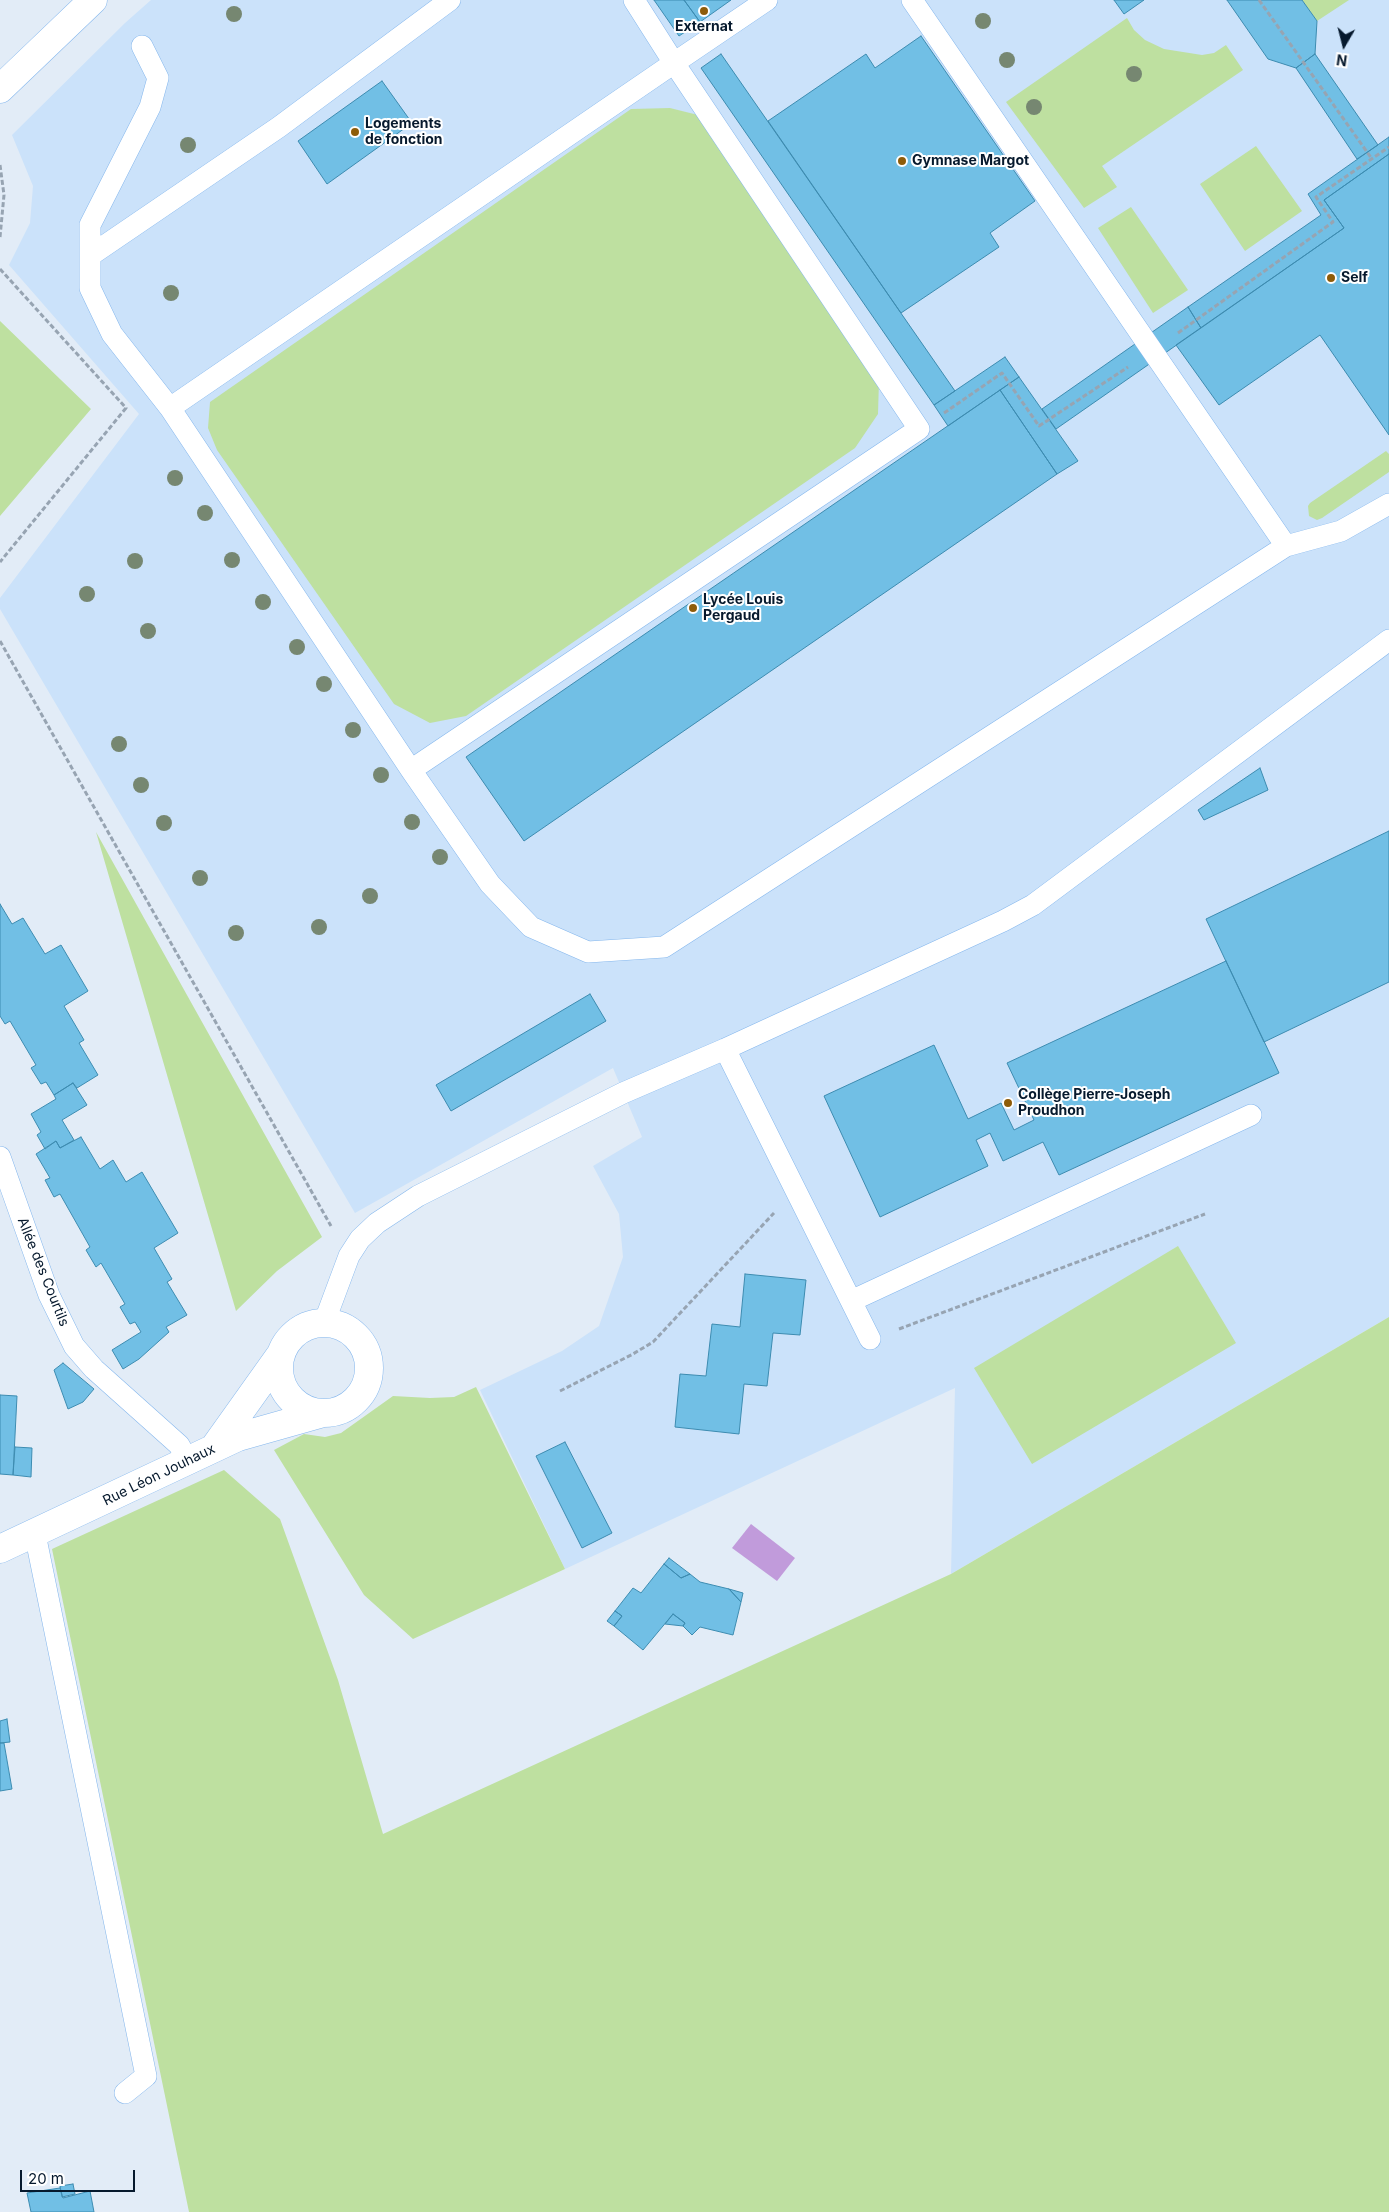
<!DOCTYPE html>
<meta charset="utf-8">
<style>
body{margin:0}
#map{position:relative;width:1389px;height:2212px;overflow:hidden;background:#e2ecf7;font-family:Inter,sans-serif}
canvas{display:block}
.north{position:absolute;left:1319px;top:20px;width:50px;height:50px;-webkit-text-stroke:4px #fff;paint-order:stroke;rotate:188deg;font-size:14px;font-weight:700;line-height:20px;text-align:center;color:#06192d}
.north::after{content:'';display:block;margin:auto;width:18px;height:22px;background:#06192d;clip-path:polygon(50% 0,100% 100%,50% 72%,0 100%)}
.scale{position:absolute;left:20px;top:2170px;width:115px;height:22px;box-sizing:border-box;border:2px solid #06192d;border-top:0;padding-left:6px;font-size:15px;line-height:18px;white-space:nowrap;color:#06192d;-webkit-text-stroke:4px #fff;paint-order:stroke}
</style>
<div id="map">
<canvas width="1389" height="2212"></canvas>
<div class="north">N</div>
<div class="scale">20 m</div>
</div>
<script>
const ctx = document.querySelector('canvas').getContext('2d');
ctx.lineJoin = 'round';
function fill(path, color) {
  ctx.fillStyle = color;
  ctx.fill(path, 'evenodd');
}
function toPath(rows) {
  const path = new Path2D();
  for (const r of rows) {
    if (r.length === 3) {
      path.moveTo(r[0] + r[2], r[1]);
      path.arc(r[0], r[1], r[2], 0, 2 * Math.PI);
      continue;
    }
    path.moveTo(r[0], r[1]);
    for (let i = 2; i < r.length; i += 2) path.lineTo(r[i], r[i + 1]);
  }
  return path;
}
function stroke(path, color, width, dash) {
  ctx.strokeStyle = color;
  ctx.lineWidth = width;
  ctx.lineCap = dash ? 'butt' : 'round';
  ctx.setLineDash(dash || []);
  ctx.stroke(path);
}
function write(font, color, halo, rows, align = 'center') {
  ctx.font = font + ' Inter,sans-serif';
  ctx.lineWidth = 4;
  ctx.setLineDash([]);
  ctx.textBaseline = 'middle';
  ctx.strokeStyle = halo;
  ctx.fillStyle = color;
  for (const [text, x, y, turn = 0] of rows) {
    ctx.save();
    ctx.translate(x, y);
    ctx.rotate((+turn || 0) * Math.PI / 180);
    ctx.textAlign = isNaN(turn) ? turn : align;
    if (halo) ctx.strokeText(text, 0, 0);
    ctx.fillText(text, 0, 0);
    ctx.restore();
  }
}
const built = toPath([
 [151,0,1389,0,1389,1317,951,1574,955,1388,565,1569,480,1390,562,1351,599,1326,623,1257,619,1214,593,1166,642,1137,613,1068,355,1213,0,609,0,598,139,414,9,265,30,223,33,186,12,135,125,23]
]);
const green = toPath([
 [1302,0,1349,0,1317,21],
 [1127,18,1134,30,1145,40,1164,49,1202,55,1214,53,1226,45,1243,70,1102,166,1117,187,1084,208,1006,102],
 [670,108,702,116,879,380,878,414,855,448,466,716,430,723,394,704,217,450,208,428,210,402,631,109],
 [1256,146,1302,211,1245,251,1200,184],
 [1131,207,1188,290,1153,313,1098,228],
 [0,321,91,409,0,516],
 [1386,451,1389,454,1389,472,1322,518,1317,520,1309,516,1308,506,1310,503],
 [96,832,322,1237,277,1271,236,1311],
 [1178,1246,1236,1343,1032,1464,974,1368],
 [1389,1317,1389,2212,189,2212,52,1549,224,1470,280,1519,338,1680,383,1834,951,1574],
 [476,1387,565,1569,413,1639,364,1595,274,1450,304,1434,325,1437,341,1433,393,1396,430,1398,454,1397]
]);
const water = toPath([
 [751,1524,795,1558,777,1581,732,1548]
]);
const building = toPath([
 [654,0,684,0,700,22,679,36,654,0],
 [684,0,731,0,700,22,684,0],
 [1114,0,1144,0,1124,14,1114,0],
 [1227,0,1302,0,1317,21,1315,54,1296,68,1268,59,1227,0],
 [921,36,1035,201,990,233,999,247,901,313,768,121,866,54,875,68,921,36],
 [721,54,955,391,934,405,701,68,721,54],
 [1315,54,1378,145,1357,159,1296,68,1315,54],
 [382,81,412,123,327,184,298,141,382,81],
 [1389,137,1389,154,1324,200,1344,228,1201,328,1188,307,1321,215,1308,194,1389,137],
 [1389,154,1389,435,1320,335,1219,405,1176,345,1344,228,1324,200,1389,154],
 [1188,307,1201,328,1056,429,1042,409,1188,307],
 [1005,357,1019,377,948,426,934,405,1005,357],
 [1019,377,1078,461,1057,474,1000,390,1019,377],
 [1000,390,1057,474,524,841,466,757,1000,390],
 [1260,768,1268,790,1204,820,1198,810,1260,768],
 [1389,831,1389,982,1264,1042,1206,919,1389,831],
 [0,904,12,924,23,918,45,954,61,945,88,991,64,1006,84,1040,79,1043,98,1075,77,1088,73,1083,54,1095,46,1082,41,1084,31,1068,36,1065,10,1021,5,1024,0,1016,0,904],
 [1226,961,1279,1073,1059,1175,1043,1142,1003,1161,990,1133,976,1140,988,1166,880,1217,824,1096,934,1045,968,1119,1001,1103,1014,1130,1034,1120,1007,1063,1226,961],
 [590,994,606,1021,451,1111,436,1085,590,994],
 [73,1083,87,1105,62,1120,74,1140,60,1148,56,1141,45,1149,37,1135,41,1132,31,1114,56,1099,54,1095,73,1083],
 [81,1137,100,1169,113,1160,126,1182,142,1172,178,1233,154,1248,172,1279,167,1282,187,1315,166,1327,169,1332,139,1359,123,1369,112,1350,141,1332,135,1322,130,1324,120,1307,125,1304,101,1263,96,1267,86,1250,90,1247,60,1194,54,1197,45,1180,50,1178,36,1154,56,1141,60,1148,81,1137],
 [745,1274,806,1280,800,1335,773,1333,767,1386,744,1384,739,1434,675,1427,680,1374,706,1376,712,1324,740,1327,745,1274],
 [63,1363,94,1389,83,1402,68,1409,54,1370,63,1363],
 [0,1395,17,1396,13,1475,0,1474,0,1395],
 [565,1442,612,1533,582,1548,536,1456,565,1442],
 [15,1447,32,1448,31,1477,13,1475,15,1447],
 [669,1558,690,1574,681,1578,664,1564,669,1558],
 [664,1564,681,1578,690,1574,700,1582,729,1589,741,1602,733,1635,700,1627,692,1635,683,1626,685,1623,673,1614,643,1650,614,1626,622,1616,615,1611,633,1588,641,1593,664,1564],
 [729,1589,743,1593,741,1602,729,1589],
 [615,1611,622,1616,614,1626,607,1621,615,1611],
 [673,1614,685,1623,683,1626,665,1624,673,1614],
 [7,1719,10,1742,0,1743,0,1721,7,1719],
 [0,1743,4,1743,12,1789,0,1791,0,1743],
 [73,2184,75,2194,62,2197,60,2186,73,2184],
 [60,2188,63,2198,90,2191,94,2212,31,2212,27,2193,60,2188]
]);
const path = toPath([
 [1259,0,1372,159],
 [0,165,4,195,0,237],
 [0,269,126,408,0,562],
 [1178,333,1333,222,1316,197,1389,147],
 [944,413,1002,373,1039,426,1128,367],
 [0,641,331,1226],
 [899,1329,1205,1214],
 [560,1391,633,1354,653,1342,774,1213]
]);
const lane = toPath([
 [634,0,674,63,767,0],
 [912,0,1286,546],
 [142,46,158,78,150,107,90,225,90,288,112,334,170,408,411,770,490,884,531,927,588,952,664,947,1286,546,1341,531,1389,504],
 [91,255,279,127,450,0],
 [170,408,674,63,919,429,411,770],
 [725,1049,870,1339],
 [0,1157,49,1295,74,1346,94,1369,179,1445,188,1461],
 [851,1301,1251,1115],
 [324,1323,349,1256,360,1239,377,1223,418,1196,623,1093,725,1049,1003,921,1033,905,1389,640],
 [35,1534,146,2076,125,2093]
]);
const street = toPath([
 [0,89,93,0],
 [324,1368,45],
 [214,1448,281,1354],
 [0,1549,238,1437,323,1413]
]);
const trees = [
 [234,14],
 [983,21],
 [1007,60],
 [1134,74],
 [1034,107],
 [188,145],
 [171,293],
 [175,478],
 [205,513],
 [232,560],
 [135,561],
 [87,594],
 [263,602],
 [148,631],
 [297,647],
 [324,684],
 [353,730],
 [119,744],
 [381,775],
 [141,785],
 [412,822],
 [164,823],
 [440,857],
 [200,878],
 [370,896],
 [319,927],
 [236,933]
];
const markers = [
 [704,11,5,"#8e5c09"],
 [355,132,5,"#8e5c09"],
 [902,161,5,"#8e5c09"],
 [1331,278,5,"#8e5c09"],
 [693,608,5,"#8e5c09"],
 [1008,1103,5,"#8e5c09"]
];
const poiNames = [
 ["Externat",704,27,"center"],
 ["Logements",365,124],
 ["de fonction",365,140],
 ["Gymnase Margot",912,161],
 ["Self",1341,278],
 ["Lycée Louis",703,600],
 ["Pergaud",703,616],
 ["Collège Pierre-Joseph",1018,1095],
 ["Proudhon",1018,1111]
];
const streetNames = [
 ["Allée des Courtils",43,1272,68],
 ["Rue Léon Jouhaux",159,1475,-26]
];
fill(built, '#cbe2fa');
fill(green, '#bee0a0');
fill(water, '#c19bdb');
fill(building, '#71bfe5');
stroke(building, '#3d8cb1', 1);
stroke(lane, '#85b7ed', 22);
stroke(street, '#85b7ed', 29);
stroke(path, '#97a4b2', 3, [5, 2.5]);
stroke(lane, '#fff', 21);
stroke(street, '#fff', 28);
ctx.fillStyle = '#768771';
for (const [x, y] of trees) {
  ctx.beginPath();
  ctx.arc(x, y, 8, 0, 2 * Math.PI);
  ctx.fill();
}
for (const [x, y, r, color] of markers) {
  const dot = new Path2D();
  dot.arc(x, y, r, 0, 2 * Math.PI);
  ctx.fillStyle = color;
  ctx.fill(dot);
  stroke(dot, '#fff', 2);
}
write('bold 14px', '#06192d', '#fff', poiNames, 'left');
write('14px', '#06192d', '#fff', streetNames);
</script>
